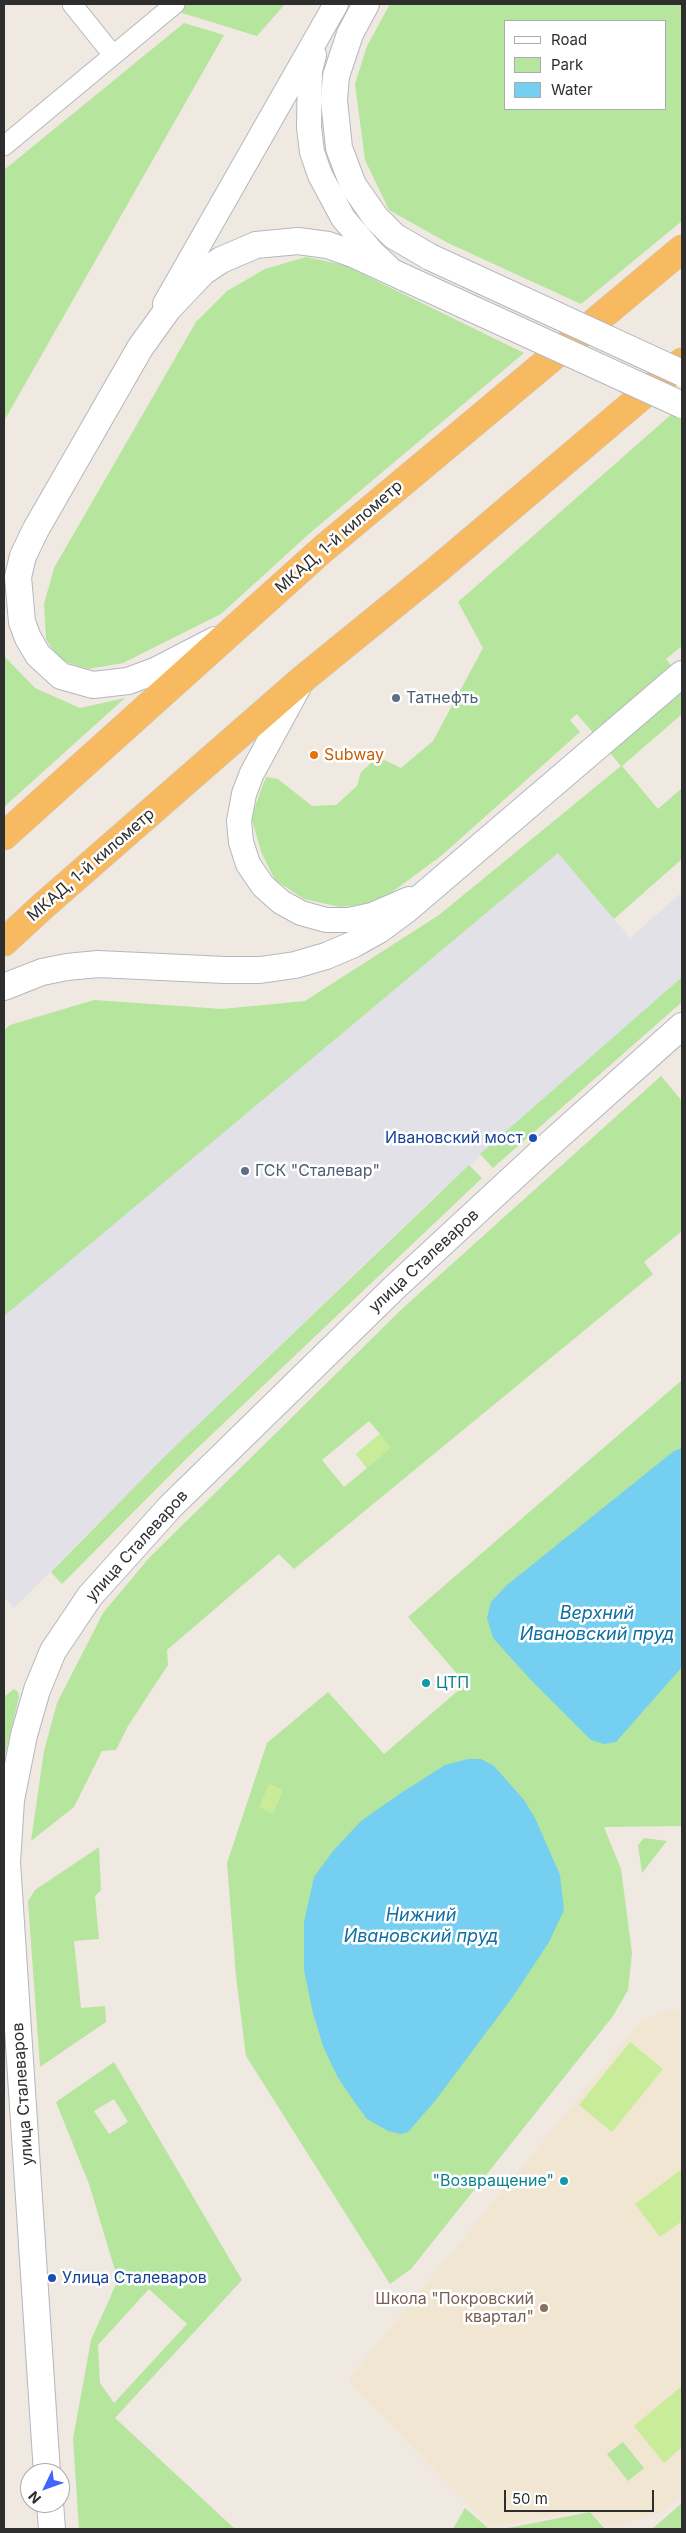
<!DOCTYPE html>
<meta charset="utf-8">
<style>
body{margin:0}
#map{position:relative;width:686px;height:2533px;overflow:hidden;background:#efe9e1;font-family:Inter,sans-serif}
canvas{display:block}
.frame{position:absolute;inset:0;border:5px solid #2e2e2e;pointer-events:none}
.legend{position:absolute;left:504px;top:20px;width:162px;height:90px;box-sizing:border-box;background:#fff;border:1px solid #ababab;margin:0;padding:6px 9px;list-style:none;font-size:15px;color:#2e2e2e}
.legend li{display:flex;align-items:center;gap:10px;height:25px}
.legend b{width:25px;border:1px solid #ababab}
.north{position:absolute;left:20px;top:2463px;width:50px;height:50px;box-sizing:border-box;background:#fff;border:1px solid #ababab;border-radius:50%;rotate:228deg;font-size:14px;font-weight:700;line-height:20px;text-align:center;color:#2e2e2e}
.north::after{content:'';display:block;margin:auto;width:18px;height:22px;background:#4264fb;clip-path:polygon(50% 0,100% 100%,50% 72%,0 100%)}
.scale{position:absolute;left:504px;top:2490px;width:150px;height:22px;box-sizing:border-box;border:2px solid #2e2e2e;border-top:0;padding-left:6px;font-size:15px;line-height:18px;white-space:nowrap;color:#2e2e2e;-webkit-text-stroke:4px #fff;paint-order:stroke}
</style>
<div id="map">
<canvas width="686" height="2533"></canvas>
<div class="frame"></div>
<ul class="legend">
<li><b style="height:6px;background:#fff"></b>Road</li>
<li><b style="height:14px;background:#b6e59e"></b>Park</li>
<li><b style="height:14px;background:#75cff0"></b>Water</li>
</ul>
<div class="north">N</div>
<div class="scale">50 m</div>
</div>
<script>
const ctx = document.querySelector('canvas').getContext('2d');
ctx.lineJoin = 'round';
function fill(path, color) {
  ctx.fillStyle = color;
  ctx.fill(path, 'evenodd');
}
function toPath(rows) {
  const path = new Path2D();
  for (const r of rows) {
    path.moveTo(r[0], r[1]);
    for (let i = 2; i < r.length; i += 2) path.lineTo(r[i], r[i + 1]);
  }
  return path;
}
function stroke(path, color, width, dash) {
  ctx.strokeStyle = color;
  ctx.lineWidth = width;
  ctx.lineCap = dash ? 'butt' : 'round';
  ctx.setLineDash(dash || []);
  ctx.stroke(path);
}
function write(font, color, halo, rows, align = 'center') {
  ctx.font = font + ' Inter,sans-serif';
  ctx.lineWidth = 5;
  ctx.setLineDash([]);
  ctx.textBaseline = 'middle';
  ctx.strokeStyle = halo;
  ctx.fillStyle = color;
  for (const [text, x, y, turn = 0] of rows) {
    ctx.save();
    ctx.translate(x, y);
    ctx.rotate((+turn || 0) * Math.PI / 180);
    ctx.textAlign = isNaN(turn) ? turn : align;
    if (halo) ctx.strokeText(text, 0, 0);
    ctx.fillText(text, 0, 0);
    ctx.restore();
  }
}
const industrial = toPath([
 [559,852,630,938,682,892,682,977,431,1200,162,1459,14,1608,4,1597,4,1315,221,1130]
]);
const education = toPath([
 [670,2009,677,2010,682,2017,682,2495,666,2510,614,2527,606,2526,588,2510,490,2527,351,2384,351,2376,641,2021]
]);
const green = toPath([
 [175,4,285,4,257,36,169,9],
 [390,4,682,4,682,221,581,304,448,243,389,210,365,160,355,84,367,46],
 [505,21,665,21,665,109,505,109],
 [184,23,224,35,4,421,4,170],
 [306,257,344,265,524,353,310,533,221,614,123,663,88,669,59,660,46,639,44,604,54,568,196,322,227,291,265,269],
 [682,405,682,646,666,659,682,678,682,714,622,766,658,809,682,788,682,859,614,919,558,853,4,1316,4,1030,10,1025,94,1000,222,1009,305,1001,439,915,621,766,577,714,570,720,580,732,441,856,388,895,369,904,340,907,304,899,275,880,262,854,251,817,266,777,278,779,312,806,336,805,357,786,361,772,378,757,401,768,433,741,483,648,458,602],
 [4,626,5,657,35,688,80,708,125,698,4,807],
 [682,977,682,1002,493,1168,480,1154],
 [661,1076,682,1101,682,1231,644,1262,653,1274,294,1569,279,1554,167,1650,168,1665,128,1726,116,1750,102,1751,74,1807,31,1841,44,1751,57,1703,103,1613,149,1558,403,1308],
 [369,1421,380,1434,356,1454,367,1468,344,1487,322,1460],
 [469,1165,482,1178,188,1457,62,1584,51,1572,162,1459],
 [682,1380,682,1826,604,1827,621,1869,632,1953,628,1990,613,2016,411,2269,390,2284,246,2056,236,1976,227,1863,267,1743,328,1692,384,1754,466,1684,408,1617],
 [14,1689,18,1692,19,1697,4,1759,4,1697],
 [644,1838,667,1841,642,1873,638,1845],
 [99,1847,101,1890,95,1896,99,1939,74,1941,81,2008,105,2006,106,2022,40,2067,28,1901,35,1890],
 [114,2062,242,2280,115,2418,235,2529,79,2529,73,2439,91,2340,118,2280,89,2184,56,2102],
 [114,2099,128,2122,109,2134,94,2111],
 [149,2289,187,2324,114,2403,100,2383,98,2345],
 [623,2442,644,2468,628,2481,607,2454],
 [682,2503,682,2529,652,2529],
 [465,2508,489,2529,453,2529],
 [590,2512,605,2529,503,2529]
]);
const pitch = toPath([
 [380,1434,391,1448,368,1467,356,1454],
 [269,1784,283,1790,273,1814,259,1807],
 [630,2042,663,2069,612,2132,579,2105],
 [682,2169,682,2221,660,2237,635,2204],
 [682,2386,682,2447,664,2463,634,2426]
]);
const water = toPath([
 [682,1448,682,1667,616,1742,604,1744,591,1740,531,1680,493,1638,487,1618,491,1602,507,1585,674,1451],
 [468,1759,481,1759,494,1766,524,1800,535,1818,560,1875,564,1910,549,1942,512,1998,435,2101,408,2132,401,2134,388,2131,367,2119,353,2100,337,2076,323,2046,313,2013,304,1970,304,1922,314,1877,333,1851,361,1821,401,1793,445,1765]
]);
const minor = toPath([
 [72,4,113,55],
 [4,146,175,4]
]);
const tertiary = toPath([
 [314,55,310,71,309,127,312,152,320,175,343,218,373,253,389,268],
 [165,304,336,4],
 [301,683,252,773,244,794,239,821,241,842,248,864,263,886,281,902,301,913,326,920,349,920,372,915,409,899]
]);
const secondary = toPath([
 [366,4,350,34,336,76,334,100,339,148,353,185,376,218,394,236,430,257],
 [215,640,155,671,128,681,93,685,61,676,38,655,28,638,22,622,18,577,23,556,36,529,140,348,168,309,203,272,221,260,256,245,298,241,328,245,353,254,405,278],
 [4,987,42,972,67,967,98,964,225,970,260,970,295,965,326,956,354,944,379,930,406,910,682,674],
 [47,2473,7,1862,11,1800,24,1735,37,1690,53,1651,90,1596,170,1507,395,1287,542,1151,682,1026],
 [50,2503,52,2529]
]);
const trunk = toPath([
 [4,836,323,549,682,249],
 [4,942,43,906,304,678,438,569,682,362]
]);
const secondaryBridge = toPath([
 [430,257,682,373],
 [405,278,682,405]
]);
const markers = [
 [396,698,5,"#5c6f8a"],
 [314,755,5,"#e8710a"],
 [533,1138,5,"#1a4fb4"],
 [245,1171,5,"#5c6f8a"],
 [426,1683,5,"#0f9aa8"],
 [564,2181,5,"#0f9aa8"],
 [52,2278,5,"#1a4fb4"],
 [544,2308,5,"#8d6e63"]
];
const streetNames = [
 ["МКАД, 1-й километр",339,537,-41],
 ["МКАД, 1-й километр",91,865,-41],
 ["улица Сталеваров",424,1261,-43],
 ["улица Сталеваров",137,1546,-48],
 ["улица Сталеваров",23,2094,-94]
];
const serviceNames = [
 ["Татнефть",406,698],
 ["ГСК \"Сталевар\"",255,1171]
];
const foodNames = [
 ["Subway",324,755]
];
const transitNames = [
 ["Ивановский мост",523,1138],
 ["Улица Сталеваров",62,2278,"left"]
];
const cultureNames = [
 ["ЦТП",436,1683],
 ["\"Возвращение\"",554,2181,"right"]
];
const educationNames = [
 ["Школа \"Покровский",534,2299],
 ["квартал\"",534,2317]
];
const waterNames = [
 ["Верхний",597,1614],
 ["Ивановский пруд",597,1635],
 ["Нижний",421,1916],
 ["Ивановский пруд",421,1937]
];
fill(industrial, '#e3e1e8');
fill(education, '#f0e6d1');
fill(green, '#b6e59e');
fill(pitch, '#c9ec9a');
fill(water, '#75cff0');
stroke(minor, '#b4b7c1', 21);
stroke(tertiary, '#b4b7c1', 26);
stroke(secondary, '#b4b7c1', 28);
stroke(trunk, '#c9c9c9', 29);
stroke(minor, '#fff', 19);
stroke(tertiary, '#fff', 24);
stroke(secondary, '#fff', 26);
stroke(trunk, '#f8ba60', 28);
stroke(secondaryBridge, '#b4b7c1', 28, []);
stroke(secondaryBridge, '#fff', 26);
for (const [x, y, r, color] of markers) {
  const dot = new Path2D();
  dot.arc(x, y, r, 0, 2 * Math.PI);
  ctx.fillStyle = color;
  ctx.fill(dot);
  stroke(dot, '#fff', 2);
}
write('16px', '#2e2e2e', '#fff', streetNames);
write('16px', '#4e5e75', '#fff', serviceNames, 'left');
write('16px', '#c56008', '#fff', foodNames, 'left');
write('16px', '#164399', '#fff', transitNames, 'right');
write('16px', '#0d838f', '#fff', cultureNames, 'left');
write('16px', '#785e54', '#fff', educationNames, 'right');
write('italic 18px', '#0d6fa3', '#fff', waterNames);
</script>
